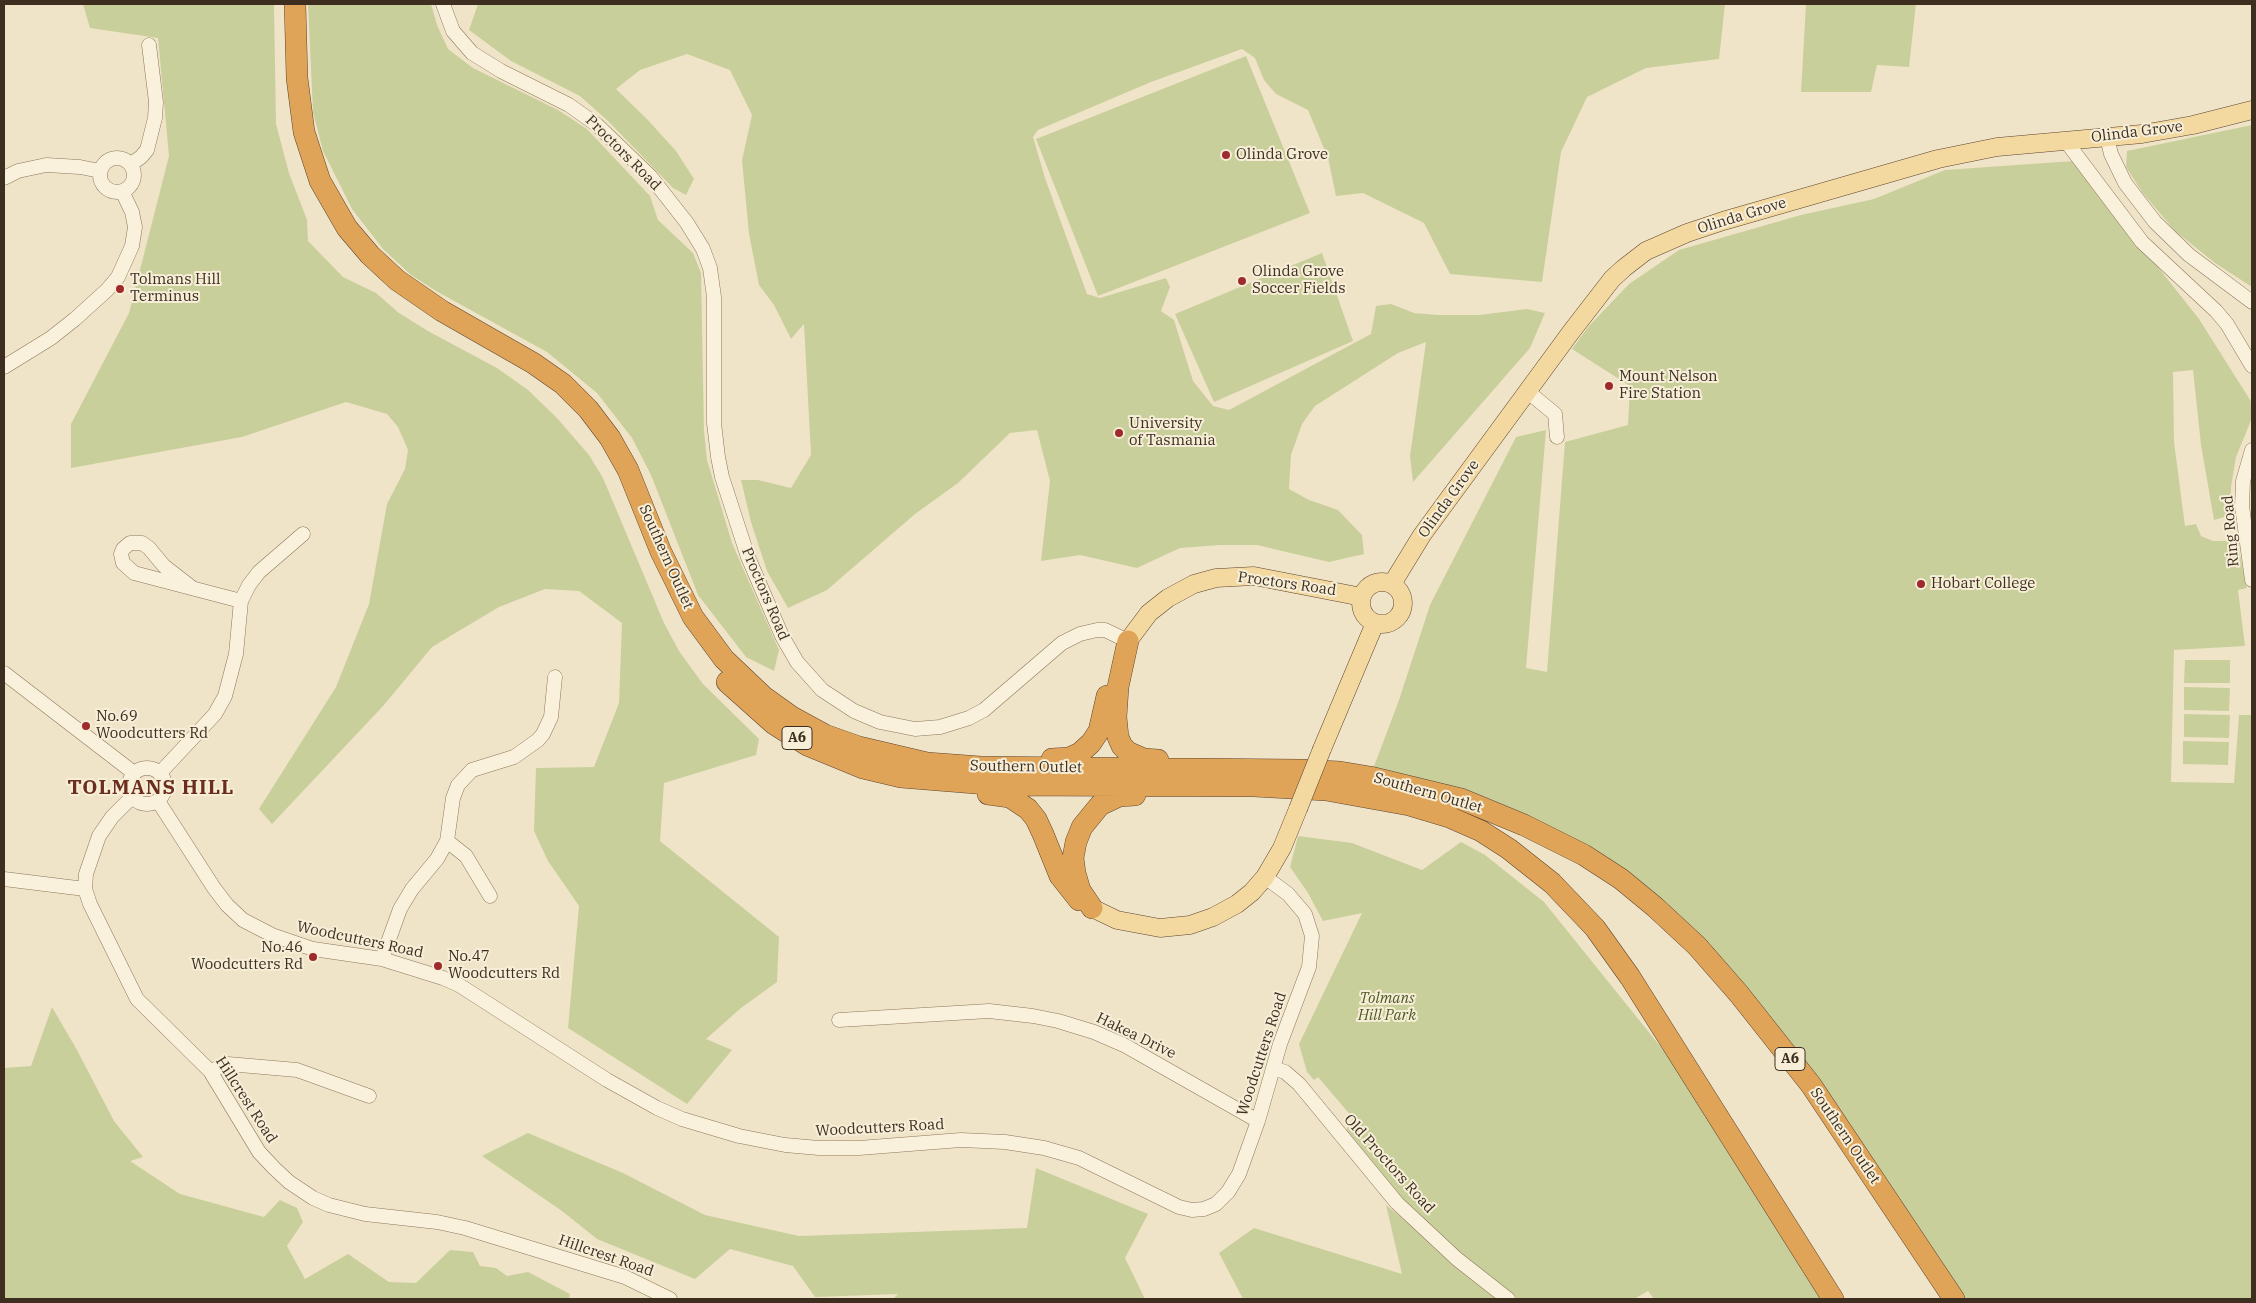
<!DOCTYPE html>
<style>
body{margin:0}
#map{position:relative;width:2256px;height:1303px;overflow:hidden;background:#f0e4c8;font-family:"IBM Plex Serif",serif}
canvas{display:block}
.frame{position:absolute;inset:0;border:5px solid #3d2e20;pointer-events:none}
</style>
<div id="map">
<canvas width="2256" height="1303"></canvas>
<div class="frame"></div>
</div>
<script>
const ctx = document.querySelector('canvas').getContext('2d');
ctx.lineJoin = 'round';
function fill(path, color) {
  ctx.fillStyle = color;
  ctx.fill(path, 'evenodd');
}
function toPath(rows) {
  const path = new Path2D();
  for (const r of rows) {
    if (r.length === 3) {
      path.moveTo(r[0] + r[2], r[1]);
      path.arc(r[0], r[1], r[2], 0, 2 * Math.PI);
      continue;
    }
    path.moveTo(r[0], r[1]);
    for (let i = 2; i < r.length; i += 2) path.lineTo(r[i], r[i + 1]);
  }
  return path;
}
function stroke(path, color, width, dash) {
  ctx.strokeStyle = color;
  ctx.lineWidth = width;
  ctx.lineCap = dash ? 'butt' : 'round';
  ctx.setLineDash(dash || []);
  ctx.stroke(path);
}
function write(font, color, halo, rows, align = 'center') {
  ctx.font = font + ' "IBM Plex Serif",serif';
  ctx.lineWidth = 4;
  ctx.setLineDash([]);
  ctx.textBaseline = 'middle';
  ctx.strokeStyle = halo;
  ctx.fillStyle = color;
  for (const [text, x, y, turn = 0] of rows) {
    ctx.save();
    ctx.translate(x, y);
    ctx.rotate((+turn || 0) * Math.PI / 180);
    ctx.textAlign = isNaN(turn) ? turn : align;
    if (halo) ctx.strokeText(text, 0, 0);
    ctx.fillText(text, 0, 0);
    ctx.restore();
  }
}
const green = toPath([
 [83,4,274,4,276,124,289,173,307,220,308,241,343,277,376,293,399,313,428,331,497,368,528,390,557,418,589,455,603,478,664,623,679,651,703,684,759,739,756,755,664,783,660,841,779,937,777,982,741,1008,706,1039,732,1050,687,1104,568,1028,579,906,548,861,534,831,536,768,594,767,619,703,622,623,579,591,545,589,499,607,432,647,384,705,272,824,259,809,336,687,369,604,387,504,405,469,408,450,398,427,387,414,346,402,242,437,71,468,71,424,129,313,169,156,158,38,90,28],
 [308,4,431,4,437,25,448,49,473,68,558,110,587,129,650,196,658,220,693,253,701,273,704,431,707,460,732,543,779,650,774,671,746,657,698,595,651,475,632,438,597,393,547,352,436,291,411,275,383,249,352,209,323,151,313,112],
 [478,4,1725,4,1719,59,1646,68,1587,97,1561,152,1542,282,1450,274,1424,223,1363,193,1336,196,1328,158,1308,110,1276,94,1264,80,1255,58,1242,49,1151,82,1038,130,1033,137,1045,178,1087,294,1100,298,1166,278,1170,287,1161,311,1174,320,1193,381,1213,406,1229,410,1371,334,1376,306,1391,304,1414,313,1438,315,1479,315,1527,309,1545,313,1530,348,1413,482,1410,456,1426,342,1398,353,1315,406,1302,424,1291,455,1289,489,1309,500,1338,510,1362,535,1364,554,1329,562,1257,545,1220,545,1180,548,1137,568,1080,555,1041,561,1050,481,1037,430,1010,433,958,483,915,514,827,590,788,608,767,571,751,522,741,480,758,480,791,488,811,455,804,324,791,339,774,305,759,285,749,234,742,160,752,115,730,70,687,54,640,70,616,89,647,119,676,151,694,179,686,195,673,188,608,121,580,96,511,61,469,30],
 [1806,4,1916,4,1909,67,1877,65,1871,92,1801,92],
 [1246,56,1310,213,1098,296,1036,139],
 [2252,125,2252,287,2215,263,2175,231,2142,192,2126,167,2127,151],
 [2074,161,2199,319,2252,403,2252,418,2236,457,2231,487,2231,515,2214,520,2201,445,2193,370,2173,372,2174,442,2185,526,2196,524,2201,536,2213,541,2237,541,2247,588,2238,590,2245,646,2174,650,2171,782,2234,783,2239,715,2252,715,2252,1299,1954,1299,1739,994,1584,855,1370,777,1399,700,1430,605,1516,437,1546,430,1526,668,1547,672,1565,442,1628,425,1630,386,1572,349,1588,327,1629,284,1679,250,1801,215,1874,199,1945,170],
 [1322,253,1353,341,1214,402,1175,314],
 [2185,660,2230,660,2230,683,2184,683],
 [2184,687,2230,688,2229,711,2184,710],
 [2184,714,2230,715,2229,738,2184,737],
 [2183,741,2229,742,2228,765,2183,764],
 [1298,836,1352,843,1422,870,1461,842,1485,855,1544,902,1726,1128,1833,1299,1654,1299,1648,1291,1634,1299,1508,1299,1416,1221,1345,1132,1353,1118,1318,1077,1314,1080,1307,1072,1299,1044,1362,913,1323,921,1308,893,1290,867],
 [52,1007,77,1050,114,1121,143,1157,130,1161,180,1194,264,1217,280,1200,297,1208,303,1222,287,1246,305,1279,348,1254,389,1282,416,1283,450,1250,473,1252,480,1266,496,1268,507,1276,528,1272,570,1294,569,1299,4,1299,4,1068,31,1066],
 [528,1133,623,1173,705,1215,799,1236,1027,1228,1036,1168,1148,1214,1125,1258,1145,1299,893,1299,898,1294,815,1297,793,1266,730,1249,695,1279,597,1239,562,1211,482,1156],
 [1386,1205,1501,1299,1243,1299,1219,1253,1254,1228,1402,1274]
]);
const minor = toPath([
 [443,4,453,31,472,53,501,71,569,105,597,125,651,177,687,223,703,249,710,268,714,297,714,423,718,457,722,477,748,557,782,636,797,662,822,690,854,711,880,722,915,729,940,727,969,718,984,710,1062,643,1080,634,1097,630,1105,630,1128,641],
 [2107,137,2111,154,2125,183,2155,222,2189,255,2252,302],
 [2065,140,2142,242,2216,311,2227,324,2252,366],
 [117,175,17],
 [131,164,141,157,147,150,155,118,156,102,149,45],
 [4,178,18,171,46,165,80,167,100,171],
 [4,367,51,338,75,319,107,290,118,277,132,246,135,227,132,212,122,191],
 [1527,391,1555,414,1557,437],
 [2252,450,2243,481,2242,506,2252,580],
 [191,587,164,566,149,548,142,543,130,543,123,549,121,554,123,563,134,573,241,601],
 [4,673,134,773],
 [147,786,18],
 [160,773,215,714,225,696,236,654,241,601,249,585,259,572,303,534],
 [132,797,112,817,99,836,86,874,85,889,90,904,137,999,210,1071,259,1152,274,1168,289,1182,313,1198,329,1205,365,1214,437,1222,465,1228,625,1277,670,1299],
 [158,801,214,888,227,905,243,920,272,935,313,949,382,959,443,978,459,985,607,1080,657,1108,682,1119,739,1136,785,1145,819,1148,859,1148,961,1140,1005,1142,1044,1148,1079,1158,1179,1207,1192,1210,1204,1209,1216,1204,1228,1192,1239,1174,1258,1121,1280,1044,1309,967,1312,936,1305,914,1288,894,1265,877],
 [447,841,466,856,490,896],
 [4,879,85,889],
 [382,959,400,909,412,889,437,859,447,841,453,798,458,785,472,770,514,757,538,740,543,734,551,717,555,677],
 [839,1020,989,1011,1033,1016,1058,1021,1094,1032,1124,1045,1258,1121],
 [1273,1068,1285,1072,1299,1084,1397,1203,1457,1259,1508,1299],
 [210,1071,228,1064,297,1070,369,1096]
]);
const major = toPath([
 [1382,603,21],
 [1392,584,1422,535,1571,332,1612,279,1624,268,1646,251,1687,233,1723,221,1938,159,1997,147,2142,134,2193,125,2252,110],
 [1128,641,1149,613,1168,598,1194,584,1216,578,1254,576,1362,597],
 [1322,749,1375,623],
 [1092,908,1117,920,1160,928,1190,925,1213,917,1237,904,1252,892,1265,877,1282,848,1298,809]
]);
const highway = toPath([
 [295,4,297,78,304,132,320,181,347,228,370,255,397,280,442,311,533,363,563,384,588,409,610,438,628,470,661,552,693,617,724,659,764,697,792,717,825,735,859,747,927,763,981,767,1301,770,1340,772,1370,777,1461,799,1524,825,1584,855,1621,879,1655,907,1697,946,1739,994,1811,1085,1954,1299],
 [1128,641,1118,687,1116,717,1118,737,1122,746,1128,752,1144,759,1158,760],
 [727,682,774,724,807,745,863,768,901,777,1000,785,1254,786,1326,790,1409,805,1449,817,1481,831,1509,849,1552,883,1595,928,1630,977,1833,1299],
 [1052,759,1069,758,1080,753,1091,743,1099,731,1107,696],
 [988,794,1010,797,1028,809,1036,819,1043,834,1060,876,1079,900],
 [1092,908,1080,890,1075,873,1073,858,1076,842,1082,827,1100,805,1119,796,1135,795]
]);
const majorBridge = toPath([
 [1298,809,1322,749]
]);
const markers = [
 [1226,155,5,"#9e2a2b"],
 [1242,281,5,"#9e2a2b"],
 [120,289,5,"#9e2a2b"],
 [1609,386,5,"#9e2a2b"],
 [1119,433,5,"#9e2a2b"],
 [1921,584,5,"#9e2a2b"],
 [86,726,5,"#9e2a2b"],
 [313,957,5,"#9e2a2b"],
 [438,966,5,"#9e2a2b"]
];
const shields = [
 [797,738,30],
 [1790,1059,30]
];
const shieldNames = [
 ["A6",797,738],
 ["A6",1790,1059]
];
const streetNames = [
 ["Olinda Grove",2137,132,-7],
 ["Proctors Road",623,153,45],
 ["Olinda Grove",1742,216,-17],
 ["Olinda Grove",1449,499,-54],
 ["Ring Road",2231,531,-95],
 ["Southern Outlet",666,557,66],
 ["Proctors Road",1287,584,8],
 ["Proctors Road",765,594,67],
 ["Southern Outlet",1026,767,1],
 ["Southern Outlet",1428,793,16],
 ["Woodcutters Road",360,940,12],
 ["Hakea Drive",1136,1036,26],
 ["Woodcutters Road",1262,1054,-72],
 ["Hillcrest Road",246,1100,57],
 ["Woodcutters Road",880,1128,-3],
 ["Southern Outlet",1845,1136,56],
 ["Old Proctors Road",1389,1164,48],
 ["Hillcrest Road",606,1256,19]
];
const poiNames = [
 ["Olinda Grove",1236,155],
 ["Olinda Grove",1252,272],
 ["Soccer Fields",1252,289],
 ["Tolmans Hill",130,280],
 ["Terminus",130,297],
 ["Mount Nelson",1619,377],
 ["Fire Station",1619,394],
 ["University",1129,424],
 ["of Tasmania",1129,441],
 ["Hobart College",1931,584],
 ["No.69",96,717],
 ["Woodcutters Rd",96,734],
 ["No.46",303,948,"right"],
 ["Woodcutters Rd",303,965,"right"],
 ["No.47",448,957],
 ["Woodcutters Rd",448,974]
];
const parkNames = [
 ["Tolmans",1387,999],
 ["Hill Park",1387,1016]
];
const districtNames = [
 ["TOLMANS HILL",151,788]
];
fill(green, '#c9cf9b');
stroke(minor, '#8d765c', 15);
stroke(major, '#5b4430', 19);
stroke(highway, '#5b4430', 22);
stroke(minor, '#faf1dc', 14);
stroke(major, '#f3d9a0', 18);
stroke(highway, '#e0a458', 21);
stroke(majorBridge, '#5b4430', 19, []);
stroke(majorBridge, '#f3d9a0', 18);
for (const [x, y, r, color] of markers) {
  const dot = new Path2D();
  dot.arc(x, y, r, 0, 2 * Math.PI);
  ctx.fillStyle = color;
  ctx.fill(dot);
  stroke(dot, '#f7eed8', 2);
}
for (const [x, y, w] of shields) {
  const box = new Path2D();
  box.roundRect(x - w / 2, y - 11.5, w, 23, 4);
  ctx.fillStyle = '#f7eed8';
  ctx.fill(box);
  stroke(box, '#3d2e20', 1);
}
write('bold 14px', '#3d2e20', null, shieldNames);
write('15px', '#3d2e20', '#f7eed8', streetNames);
write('15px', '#3d2e20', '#f7eed8', poiNames, 'left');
write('italic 15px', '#4d5a26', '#f7eed8', parkNames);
ctx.letterSpacing = '1px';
write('bold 20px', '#6b2e1e', '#f7eed8', districtNames);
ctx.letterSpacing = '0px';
</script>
